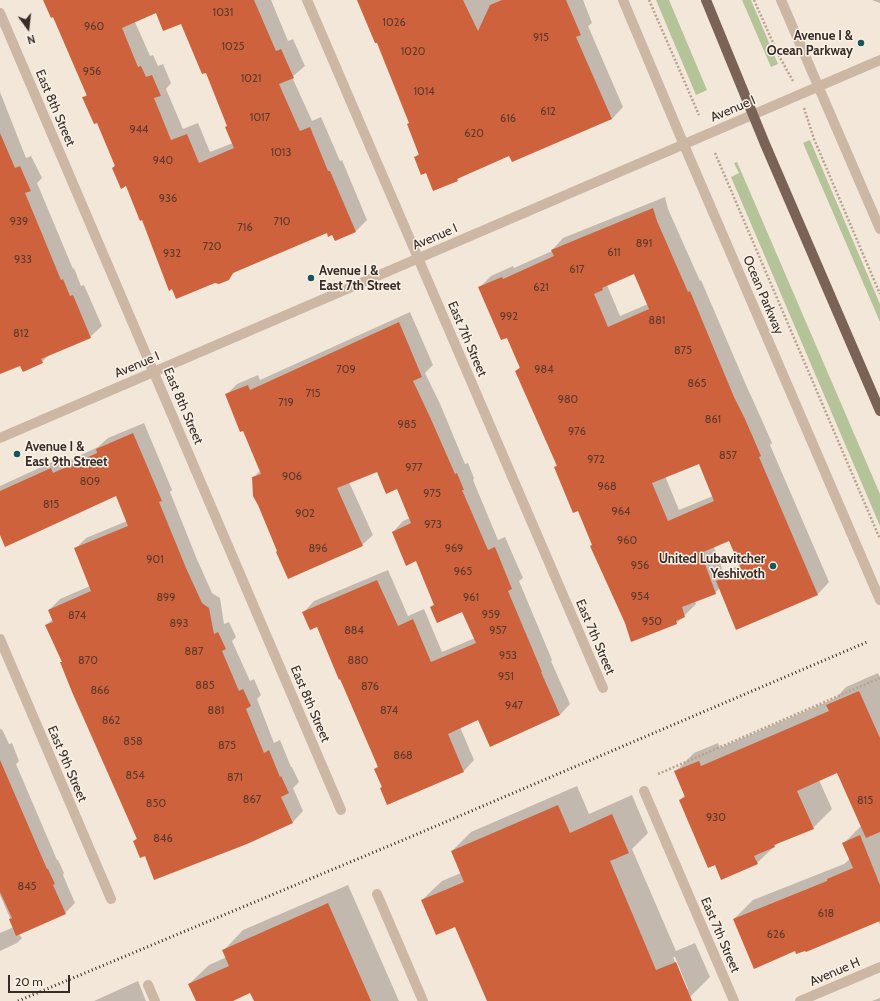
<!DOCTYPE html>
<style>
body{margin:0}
#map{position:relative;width:880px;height:1001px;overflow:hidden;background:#f3e7d9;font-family:Cabin,sans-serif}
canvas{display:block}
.north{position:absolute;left:8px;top:8px;width:40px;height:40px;-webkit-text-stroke:3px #faf1e6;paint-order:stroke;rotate:165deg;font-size:11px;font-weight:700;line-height:16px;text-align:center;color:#372c27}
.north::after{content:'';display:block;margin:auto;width:14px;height:18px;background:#372c27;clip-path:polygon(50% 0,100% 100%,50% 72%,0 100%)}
.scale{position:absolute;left:8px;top:975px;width:62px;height:18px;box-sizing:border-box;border:2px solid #372c27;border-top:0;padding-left:5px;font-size:12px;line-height:14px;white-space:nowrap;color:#372c27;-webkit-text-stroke:3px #faf1e6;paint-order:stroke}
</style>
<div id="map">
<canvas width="880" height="1001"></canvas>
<div class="north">N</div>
<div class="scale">20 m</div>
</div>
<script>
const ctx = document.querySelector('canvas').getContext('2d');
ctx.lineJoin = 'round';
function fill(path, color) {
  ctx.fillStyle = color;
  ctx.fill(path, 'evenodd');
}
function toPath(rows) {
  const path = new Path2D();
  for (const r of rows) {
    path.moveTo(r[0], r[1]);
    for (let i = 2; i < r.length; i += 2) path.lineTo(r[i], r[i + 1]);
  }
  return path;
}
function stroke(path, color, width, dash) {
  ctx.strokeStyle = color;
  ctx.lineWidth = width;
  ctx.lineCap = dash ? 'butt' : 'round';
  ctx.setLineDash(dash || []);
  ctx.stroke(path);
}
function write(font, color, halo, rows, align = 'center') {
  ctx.font = font + ' Cabin,sans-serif';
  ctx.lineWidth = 3;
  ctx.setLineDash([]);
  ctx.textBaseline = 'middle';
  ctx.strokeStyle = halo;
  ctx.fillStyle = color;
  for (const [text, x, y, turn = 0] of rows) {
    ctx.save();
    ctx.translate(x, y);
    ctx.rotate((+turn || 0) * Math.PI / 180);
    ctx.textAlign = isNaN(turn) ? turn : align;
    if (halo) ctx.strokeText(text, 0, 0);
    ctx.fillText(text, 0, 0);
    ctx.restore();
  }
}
const green = toPath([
 [656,0,669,0,707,90,696,95],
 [742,0,751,0,778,64,771,67],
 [810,140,880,304,880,322,803,143],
 [737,162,880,494,880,526,731,177,739,173,734,163]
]);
const shadow = toPath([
 [44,0,271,0,288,41,293,39,305,66,292,77,312,121,321,117,340,161,342,160,367,220,356,231,332,234,327,231,237,270,228,279,142,219,127,185,113,168,115,165,97,121,84,97,87,94,53,16],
 [157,12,182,23,206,72,228,126,233,143,210,152,198,123,183,129,166,89,171,83,163,64,158,66,153,55,150,56,135,22],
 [357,0,583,0,592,23,588,26,623,107,612,119,510,155,462,175,457,180,427,172,415,157,419,153,410,123,377,41,375,42],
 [872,0,880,0,880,3],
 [0,92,26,158,31,156,42,178,37,183,73,269,74,268,81,286,84,285,102,326,90,337,50,354,42,362,21,364,0,373],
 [665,197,668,209,700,281,701,280,746,385,756,407,772,443,770,445,829,582,818,594,737,628,720,588,715,593,695,601,696,604,677,623,632,641,626,623,579,509,555,467,557,465,516,371,520,367,507,337,480,287,491,276,513,266,514,268,552,251,552,250,563,238],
 [635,273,648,304,620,316,607,285],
 [699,462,713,496,679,510,665,476],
 [730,540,741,565,728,570,724,574,714,547],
 [410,312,433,365,425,373,441,406,465,464,468,463,474,478,473,480,498,540,505,537,523,578,519,581,552,660,551,661,570,704,560,715,479,718,460,727,474,760,464,771,388,804,375,769,378,766,318,626,304,612,314,601,388,570,408,616,424,609,442,652,475,638,463,610,431,607,435,604,417,560,393,532,403,521,410,518,397,488,377,471,349,482,373,535,362,545,278,551,253,478,261,470,244,430,226,395,237,384,258,375,260,380],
 [144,423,172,490,170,492,196,557,212,593,220,598,224,624,229,622,236,637,232,641,250,681,254,679,261,695,257,699,274,743,280,740,291,767,292,767,299,782,293,788,303,811,293,822,246,843,145,855,134,841,138,837,46,625,53,619,49,610,60,599,90,586,75,549,86,538,127,521,116,495,0,532,0,486,61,458,64,463,98,447,108,438],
 [878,673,880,677,880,925,878,921,796,950,734,919,753,900,844,864,850,859,844,843,862,825,838,772,819,780,832,809,813,828,778,843,757,863,715,864,680,800,685,795,675,772,694,753,718,743,720,748,836,698,846,687],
 [0,728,1,730,2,729,9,744,12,743,19,761,16,764,57,860,58,860,64,873,63,875,75,903,65,913,19,934,22,938,17,943,0,951,0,933,14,927,0,895],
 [577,786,589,814,632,795,648,833,632,849,676,951,695,943,710,977,690,997,680,1001,488,1001,455,926,422,900,442,881,461,873,452,851,471,832],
 [673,957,675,957,688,989,686,989],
 [348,885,399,1001,255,1001,251,992,230,1001,197,1001,189,984,209,965,227,957,224,950,243,930],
 [138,981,146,1001,94,1001],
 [880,998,880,1001,872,1001]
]);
const building = toPath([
 [43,0,254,0,276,51,281,49,294,78,279,84,298,127,300,131,310,127,328,171,330,171,356,232,335,241,332,235,328,237,327,233,233,273,229,280,219,284,215,283,176,299,172,289,169,291,142,220,140,221,126,186,121,189,112,168,115,166,97,123,94,124,82,97,87,96,53,17,51,18],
 [156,13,163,31,181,24,202,74,206,73,227,126,225,127,234,148,199,163,187,134,171,140,154,98,161,96,152,75,146,77,141,66,138,67,122,28],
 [357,0,463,0,478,31,490,5,502,0,566,0,581,35,576,37,612,119,512,162,509,156,457,179,458,181,433,191,426,173,421,175,414,157,419,155,407,124,409,123,377,43,375,43],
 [0,133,15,168,20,166,31,191,25,193,40,229,61,280,63,279,70,296,73,295,91,338,41,359,43,363,23,372,20,366,0,374],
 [653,208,657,221,688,292,690,291,734,397,745,419,761,456,759,457,818,595,736,630,716,581,742,571,729,541,701,553,716,594,682,607,685,617,676,621,677,624,631,642,625,623,590,546,592,545,578,511,573,513,554,467,557,466,515,371,520,368,507,338,501,340,478,287,502,277,503,279,554,256,551,250],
 [634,274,649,309,608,327,594,294,603,290,602,288],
 [699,464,714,501,668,521,652,483],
 [399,322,422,377,413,381,430,417,455,474,457,473,464,490,462,490,488,550,495,547,512,589,508,591,542,672,541,672,560,715,490,747,478,720,448,734,464,772,387,805,380,788,382,787,374,769,378,767,340,679,339,680,317,627,310,630,302,612,377,580,398,626,413,619,431,662,476,643,462,612,437,623,430,607,434,605,416,561,406,566,392,532,411,523,397,489,386,494,377,472,337,488,363,546,288,579,276,552,277,551,258,505,253,496,252,477,261,474,243,431,240,432,225,394,248,385,250,390],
 [133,433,162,501,159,502,186,568,202,603,209,608,214,634,218,632,226,649,222,651,239,691,243,689,251,706,246,709,264,753,269,750,280,777,281,776,289,793,281,797,293,823,247,844,154,880,145,856,140,858,133,841,137,839,72,692,60,662,62,662,45,625,53,622,48,610,91,591,74,548,128,526,116,496,5,547,0,535,0,491,51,468,53,473,97,453,96,449],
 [859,691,880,738,880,832,866,838,837,773,797,791,814,829,774,845,775,847,754,856,758,864,721,880,715,865,708,868,679,800,685,797,674,771,699,761,701,766,829,711,826,705],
 [0,760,47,869,48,869,55,884,53,885,66,914,16,936,9,919,12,918,0,892],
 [558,805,570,833,612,814,629,853,610,861,635,920,656,970,676,962,692,1001,487,1001,455,927,436,935,421,900,464,882,451,851],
 [860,835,880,885,880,921,806,952,805,951,796,954,795,951,754,969,733,919,827,881,827,879,853,868,842,843],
 [328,903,371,1001,254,1001,250,993,233,1001,196,1001,188,984,229,966,222,950]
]);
const path = toPath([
 [649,0,699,115],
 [754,0,778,54,793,81],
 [804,108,814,139,880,294],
 [715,153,880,539],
 [658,774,880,678]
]);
const minor = toPath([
 [307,0,603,688],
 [623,0,684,145,880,600],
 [781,0,880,229],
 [0,13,341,810],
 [0,438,880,60],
 [0,639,111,899],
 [644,791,734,1001],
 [377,894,423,1001],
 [148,985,155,1001],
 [800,1001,880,967]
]);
const primary = toPath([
 [706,0,765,144,880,411]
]);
const rail = toPath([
 [18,1001,415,835,867,642]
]);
const markers = [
 [861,43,4,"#19565b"],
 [311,278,4,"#19565b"],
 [17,454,4,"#19565b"],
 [773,566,4,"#19565b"]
];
const numberNames = [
 ["1031",223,13],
 ["1026",394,23],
 ["960",94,27],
 ["915",541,38],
 ["1025",233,47],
 ["1020",413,52],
 ["956",92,72],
 ["1021",251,79],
 ["1014",424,92],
 ["612",548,112],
 ["1017",260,118],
 ["616",508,119],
 ["944",139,130],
 ["620",474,134],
 ["1013",281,153],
 ["940",163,161],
 ["936",168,199],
 ["939",19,222],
 ["710",282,222],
 ["716",245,228],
 ["891",644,244],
 ["720",212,247],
 ["611",614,253],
 ["932",172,254],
 ["933",23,260],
 ["617",577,270],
 ["621",541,288],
 ["992",509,317],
 ["881",657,321],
 ["812",21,334],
 ["875",683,351],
 ["709",346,370],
 ["984",544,370],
 ["865",697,384],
 ["715",313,394],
 ["980",568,400],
 ["719",286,403],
 ["861",713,420],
 ["985",407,425],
 ["976",577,432],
 ["857",728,456],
 ["972",596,460],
 ["977",414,468],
 ["906",292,477],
 ["809",90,482],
 ["968",607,487],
 ["975",432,494],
 ["815",51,505],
 ["964",621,512],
 ["902",305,514],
 ["973",433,525],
 ["960",627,541],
 ["896",318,549],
 ["969",454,549],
 ["901",155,560],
 ["956",640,566],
 ["965",463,572],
 ["954",640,597],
 ["899",166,598],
 ["961",471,598],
 ["959",491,615],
 ["874",77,616],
 ["950",652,622],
 ["893",179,624],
 ["884",354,631],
 ["957",498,631],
 ["887",194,652],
 ["953",508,656],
 ["870",88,661],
 ["880",358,661],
 ["951",506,677],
 ["885",205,686],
 ["876",370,687],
 ["866",100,691],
 ["947",514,706],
 ["881",216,711],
 ["874",389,711],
 ["862",111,721],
 ["858",133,742],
 ["875",227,746],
 ["868",403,756],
 ["854",135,776],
 ["871",235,778],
 ["867",252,800],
 ["815",865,801],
 ["850",156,804],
 ["930",716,818],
 ["846",163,839],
 ["845",27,887],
 ["618",826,914],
 ["626",776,935]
];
const poiNames = [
 ["Avenue I &",853,36],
 ["Ocean Parkway",853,51],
 ["Avenue I &",319,271,"left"],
 ["East 7th Street",319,286,"left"],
 ["Avenue I &",25,447,"left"],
 ["East 9th Street",25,462,"left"],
 ["United Lubavitcher",765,559],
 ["Yeshivoth",765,574]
];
const streetNames = [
 ["East 8th Street",55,108,67],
 ["Avenue I",733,109,-23],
 ["Avenue I",435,237,-23],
 ["Ocean Parkway",763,295,67],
 ["East 7th Street",467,339,67],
 ["Avenue I",137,365,-23],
 ["East 8th Street",183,406,67],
 ["East 7th Street",595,637,67],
 ["East 8th Street",310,704,67],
 ["East 9th Street",67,764,67],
 ["East 7th Street",720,935,67],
 ["Avenue H",835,972,-23]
];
fill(green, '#b4c398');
fill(shadow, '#0003');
fill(building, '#ce623d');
stroke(path, '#b8a18f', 2.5, [2, 2]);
stroke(minor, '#ccb7a5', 10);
stroke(primary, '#7a6356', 10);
stroke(rail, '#372c27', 3, [1, 3]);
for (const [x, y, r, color] of markers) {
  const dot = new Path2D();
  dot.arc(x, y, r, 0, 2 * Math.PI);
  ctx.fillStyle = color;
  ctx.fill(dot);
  stroke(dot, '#faf1e6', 1.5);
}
write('11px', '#5d3a2c', null, numberNames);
write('bold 13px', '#372c27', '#faf1e6', poiNames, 'right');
write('13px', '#372c27', '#faf1e6', streetNames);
</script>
